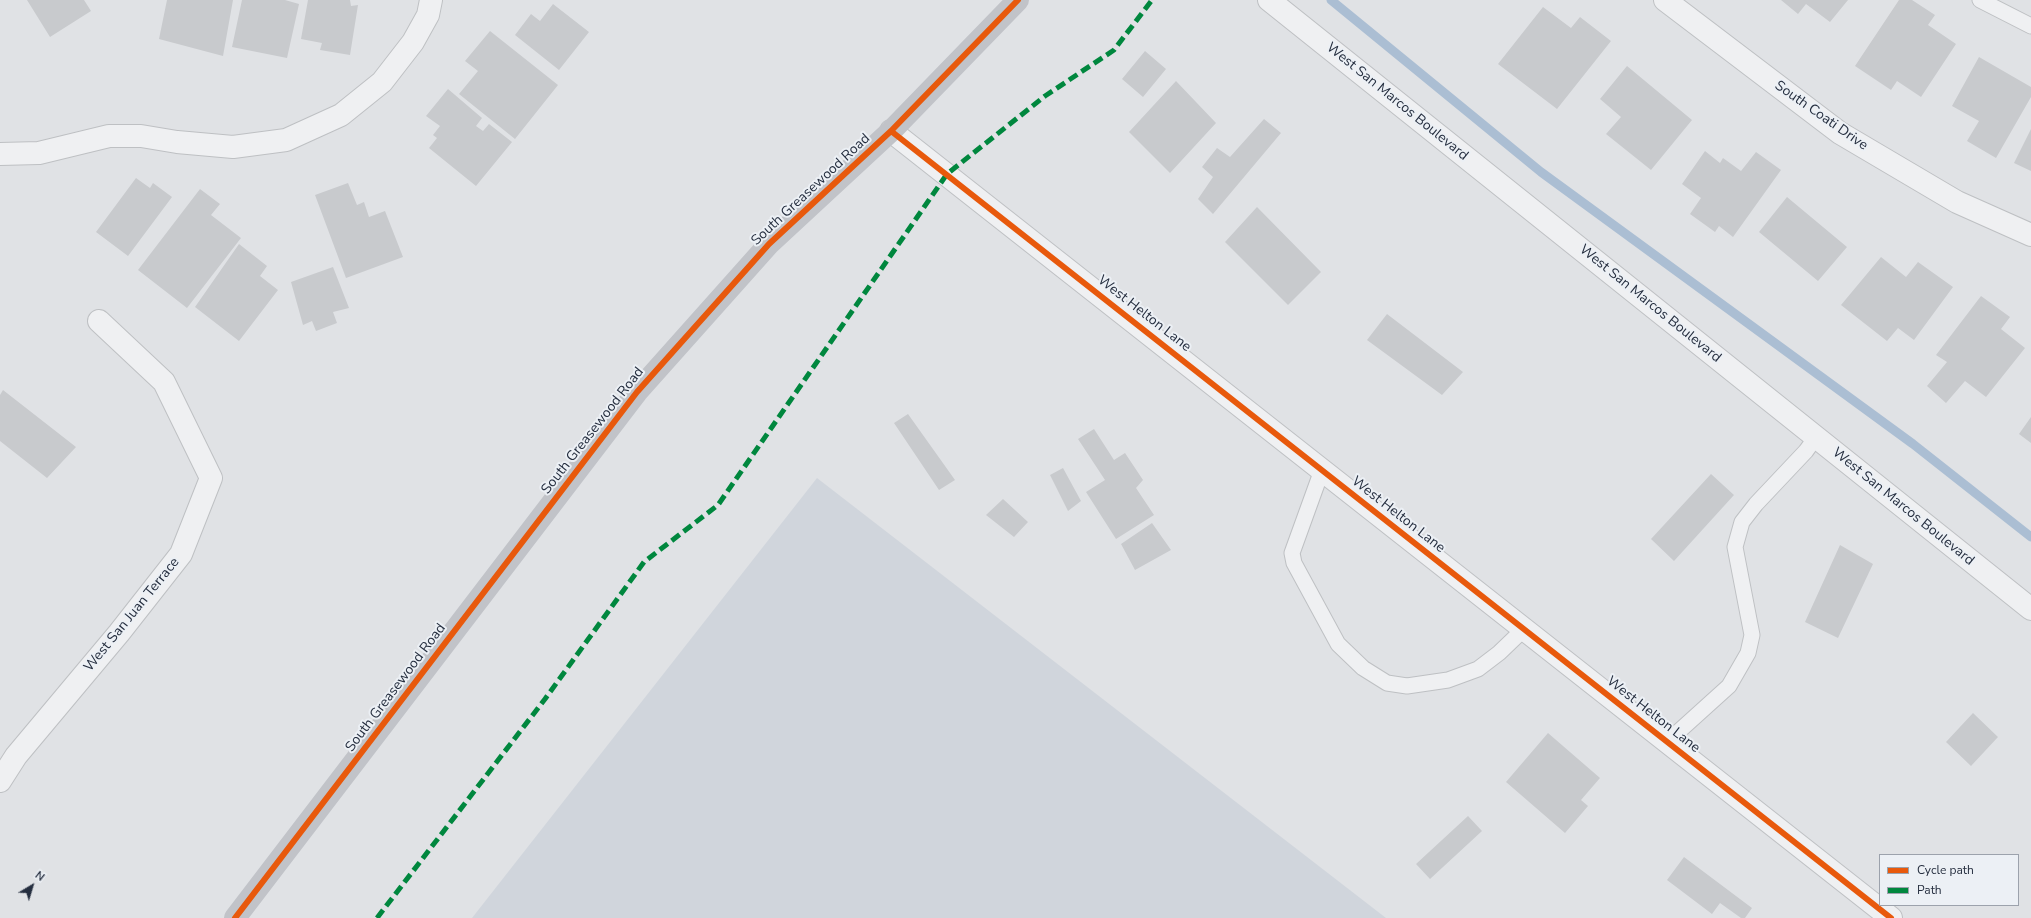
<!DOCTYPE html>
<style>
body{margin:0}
#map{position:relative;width:2031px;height:918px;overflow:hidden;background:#e0e2e5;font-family:"Nunito Sans",sans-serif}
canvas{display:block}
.legend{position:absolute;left:1879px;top:854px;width:140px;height:52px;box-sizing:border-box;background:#ecf0f5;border:1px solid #9ca2ac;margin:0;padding:5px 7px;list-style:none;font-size:12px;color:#252e3f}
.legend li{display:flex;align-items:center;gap:8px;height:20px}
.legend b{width:20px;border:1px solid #9ca2ac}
.north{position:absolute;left:12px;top:866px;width:40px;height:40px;-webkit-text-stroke:3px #ecf0f5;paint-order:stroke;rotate:38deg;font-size:11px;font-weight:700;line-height:16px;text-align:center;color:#252e3f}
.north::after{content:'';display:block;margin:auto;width:14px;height:18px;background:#252e3f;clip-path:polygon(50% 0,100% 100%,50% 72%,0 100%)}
</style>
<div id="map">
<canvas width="2031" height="918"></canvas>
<ul class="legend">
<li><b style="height:5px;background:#e8590c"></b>Cycle path</li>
<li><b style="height:5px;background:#00873e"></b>Path</li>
</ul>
<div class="north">N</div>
</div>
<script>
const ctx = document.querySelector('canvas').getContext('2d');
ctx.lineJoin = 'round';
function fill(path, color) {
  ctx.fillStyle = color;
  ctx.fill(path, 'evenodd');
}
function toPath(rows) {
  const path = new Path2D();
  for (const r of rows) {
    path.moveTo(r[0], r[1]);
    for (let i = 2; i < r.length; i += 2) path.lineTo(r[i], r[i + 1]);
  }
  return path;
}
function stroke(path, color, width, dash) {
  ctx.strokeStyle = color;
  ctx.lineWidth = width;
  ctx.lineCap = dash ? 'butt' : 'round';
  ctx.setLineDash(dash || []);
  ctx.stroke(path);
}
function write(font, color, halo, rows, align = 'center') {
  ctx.font = font + ' "Nunito Sans",sans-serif';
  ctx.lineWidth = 4;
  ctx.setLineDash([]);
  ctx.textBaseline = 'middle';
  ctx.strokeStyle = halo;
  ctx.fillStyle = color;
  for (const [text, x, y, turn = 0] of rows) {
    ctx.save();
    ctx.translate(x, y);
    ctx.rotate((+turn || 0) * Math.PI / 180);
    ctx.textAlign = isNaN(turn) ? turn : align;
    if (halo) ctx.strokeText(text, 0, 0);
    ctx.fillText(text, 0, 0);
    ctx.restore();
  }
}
const built = toPath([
 [817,478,1386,918,472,918]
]);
const stream = toPath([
 [1331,0,1541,172,1913,444,2031,537]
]);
const building = toPath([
 [27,0,84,0,91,11,50,37],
 [167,0,233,0,223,56,159,39],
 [242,0,285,0,299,4,287,58,232,47],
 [308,0,350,0,351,6,358,5,350,55,320,50,322,43,301,39],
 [1781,0,1848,0,1830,22,1806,4,1798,14],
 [1899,0,1912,0,1935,15,1928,25,1956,44,1921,97,1897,81,1891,90,1855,66],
 [553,4,589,32,559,70,515,35,531,14,540,21],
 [1543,7,1571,28,1580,17,1611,41,1557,109,1498,64],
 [490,31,558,85,515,139,459,94,478,71,465,61],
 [1145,51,1166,69,1143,97,1122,79],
 [1979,57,2031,87,2031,97,1996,158,1967,141,1979,121,1952,106],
 [1627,66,1692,120,1651,170,1606,134,1621,117,1600,99],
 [1176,81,1216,123,1170,173,1129,132],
 [448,89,482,118,476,126,483,131,489,124,512,142,476,186,429,148,437,138,433,135,440,126,426,116],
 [1264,119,1281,133,1213,214,1198,199,1213,177,1202,167,1217,148,1230,157],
 [2031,129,2031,171,2014,163],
 [1705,151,1720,163,1723,158,1741,171,1756,152,1781,170,1733,237,1719,226,1715,232,1690,214,1701,198,1682,184],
 [136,178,150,188,153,183,172,197,128,256,96,232],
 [348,183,357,205,364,202,369,217,385,211,403,257,346,278,315,195],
 [200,189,220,204,211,215,241,238,187,308,138,270],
 [1787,197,1847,247,1818,281,1759,232],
 [1257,207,1321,272,1288,305,1225,242],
 [239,244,267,266,260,276,278,290,239,341,195,307],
 [1881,257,1906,277,1918,262,1953,287,1914,340,1898,328,1887,341,1841,305],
 [333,267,349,308,333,312,337,323,316,331,312,321,303,325,291,282],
 [1981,296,2010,317,2001,329,2025,348,1986,397,1965,381,1946,403,1927,386,1947,362,1936,355],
 [1387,314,1463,372,1442,395,1367,340],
 [3,390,76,447,47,478,0,441,0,395],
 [908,414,955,480,939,490,894,423],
 [2031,417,2031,443,2019,434],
 [1094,429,1114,460,1125,453,1143,480,1136,488,1154,515,1116,539,1086,492,1105,480,1078,439],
 [1063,468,1081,501,1068,511,1050,475],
 [1711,474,1734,495,1674,561,1651,539],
 [1003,499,1028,522,1014,537,986,515],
 [1152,523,1171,550,1135,570,1121,544],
 [1840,545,1873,564,1838,638,1805,622],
 [1973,713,1998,737,1971,766,1946,742],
 [1548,733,1600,778,1581,800,1588,806,1565,833,1506,782],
 [1468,816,1482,831,1430,879,1416,864],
 [1684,857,1752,908,1745,918,1741,918,1720,903,1712,914,1667,880]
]);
const lane = toPath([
 [1980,0,2031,26],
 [1322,470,1292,553,1294,563,1338,644,1363,668,1387,683,1407,686,1448,680,1478,669,1499,653,1524,629],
 [1667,742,1729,686,1748,653,1752,635,1735,547,1742,522,1756,504,1806,451,1816,437]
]);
const street = toPath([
 [1269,0,2031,609],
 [1665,0,1840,133,1957,202,2031,235],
 [891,131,1891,918],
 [0,154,39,153,109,136,141,136,177,142,233,147,286,140,341,115,382,82,413,42,428,15,431,0],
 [0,781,16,756,119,633,181,554,211,478,164,382,99,321]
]);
const secondary = toPath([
 [235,918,637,392,769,244,891,131,1018,0]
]);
const quiet = toPath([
 [377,918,545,699,644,562,718,505,947,174,1045,96,1114,50,1152,0]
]);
const cycleway = toPath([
 [891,131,1891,918],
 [235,918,637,392,769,244,891,131,1018,0]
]);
const streetNames = [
 ["West San Marcos Boulevard",1397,102,39],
 ["South Coati Drive",1821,116,35],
 ["South Greasewood Road",811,190,-43],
 ["West San Marcos Boulevard",1650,304,39],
 ["West Helton Lane",1144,314,38],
 ["South Greasewood Road",593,431,-52],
 ["West San Marcos Boulevard",1903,507,39],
 ["West Helton Lane",1398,515,38],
 ["West San Juan Terrace",132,615,-51],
 ["South Greasewood Road",396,688,-53],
 ["West Helton Lane",1653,715,38]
];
fill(built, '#d0d5dc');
stroke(stream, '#abbed3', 9);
fill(building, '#c8cacd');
stroke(lane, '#bec0c3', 17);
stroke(street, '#bec0c3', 24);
stroke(lane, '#eff0f2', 15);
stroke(street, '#eff0f2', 22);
stroke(secondary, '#c1c3c8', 22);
stroke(quiet, '#00873e', 5, [10, 5]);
stroke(cycleway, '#e8590c', 6);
write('14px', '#252e3f', '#ecf0f5', streetNames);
</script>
